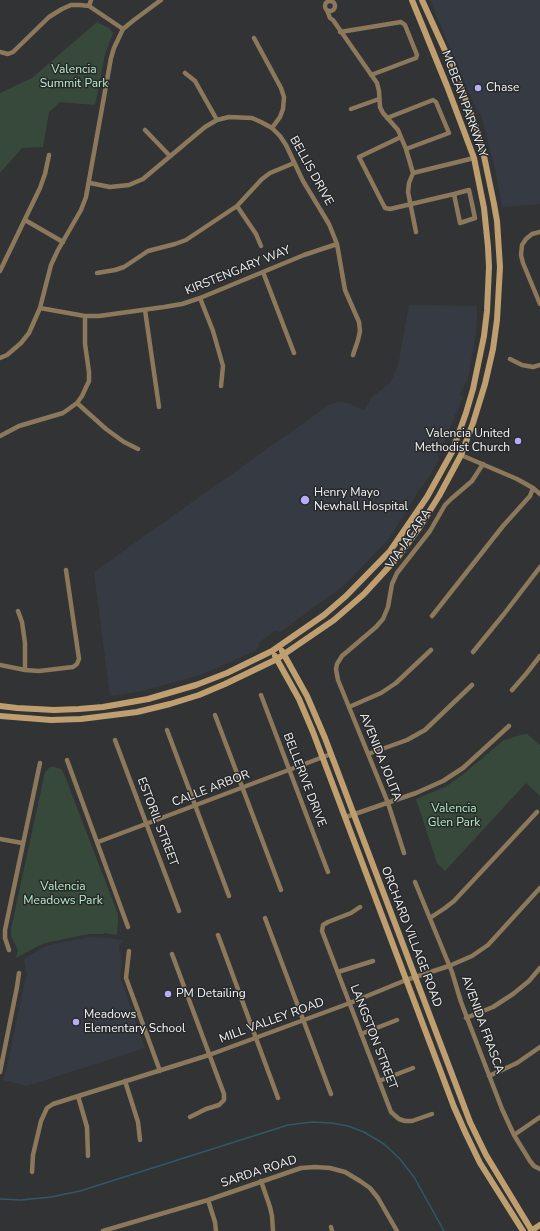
<!DOCTYPE html>
<style>
body{margin:0}
canvas{display:block;background:#313335}
</style>
<canvas width="540" height="1231"></canvas>
<script>
const ctx = document.querySelector('canvas').getContext('2d');
ctx.lineJoin = 'round';
function fill(path, color) {
  ctx.fillStyle = color;
  ctx.fill(path, 'evenodd');
}
function toPath(rows) {
  const path = new Path2D();
  for (const r of rows) {
    if (r.length === 3) {
      path.moveTo(r[0] + r[2], r[1]);
      path.arc(r[0], r[1], r[2], 0, 2 * Math.PI);
      continue;
    }
    path.moveTo(r[0], r[1]);
    for (let i = 2; i < r.length; i += 2) path.lineTo(r[i], r[i + 1]);
  }
  return path;
}
function stroke(path, color, width, dash) {
  ctx.strokeStyle = color;
  ctx.lineWidth = width;
  ctx.lineCap = dash ? 'butt' : 'round';
  ctx.setLineDash(dash || []);
  ctx.stroke(path);
}
function write(font, color, halo, rows, align = 'center') {
  ctx.font = font + ' "Nunito Sans",sans-serif';
  ctx.lineWidth = 3;
  ctx.setLineDash([]);
  ctx.textBaseline = 'middle';
  ctx.strokeStyle = halo;
  ctx.fillStyle = color;
  for (const [text, x, y, turn = 0] of rows) {
    ctx.save();
    ctx.translate(x, y);
    ctx.rotate((+turn || 0) * Math.PI / 180);
    ctx.textAlign = isNaN(turn) ? turn : align;
    if (halo) ctx.strokeText(text, 0, 0);
    ctx.fillText(text, 0, 0);
    ctx.restore();
  }
}
const built = toPath([
 [430,0,540,0,540,204,502,207,496,173,482,117,474,104],
 [409,305,477,306,476,332,468,379,459,395,463,397,444,441,438,456,439,459,430,475,417,493,397,526,386,542,343,586,280,632,275,631,259,642,259,646,255,651,200,675,138,692,110,696,94,572,329,405,338,402,348,403,364,410,372,397,390,383,398,366],
 [91,937,107,938,121,940,123,941,119,945,119,949,122,961,120,977,145,1048,27,1086,3,1080,7,1068,24,985,27,975,24,959,44,947,54,944]
]);
const green = toPath([
 [97,22,109,28,113,33,105,54,103,65,95,105,60,102,49,112,43,147,22,148,0,173,0,93,32,78],
 [527,734,540,745,540,796,526,783,445,871,437,863,416,799,445,787,461,776,504,740,521,735],
 [50,767,54,767,61,769,64,774,118,914,118,921,117,935,105,933,103,934,89,934,69,938,45,943,36,947,16,958,15,957,17,955,18,950,11,936,11,929,45,772]
]);
const stream = toPath([
 [0,1199,21,1200,51,1197,80,1191,288,1125,312,1122,331,1123,348,1126,364,1132,384,1144,400,1159,414,1177,444,1231]
]);
const minor = toPath([
 [330,6,5],
 [89,6,91,0],
 [327,10,330,18,333,20,377,83,379,91,380,107,383,113,398,130,406,149,413,173,474,158],
 [340,32,401,22,405,25,417,55,416,58,371,75],
 [254,38,281,88,284,97,283,109,280,117,272,128],
 [0,52,8,54,13,52,49,17,62,9,71,5,80,5,89,6,123,29],
 [185,73,195,81,217,120],
 [351,109,379,99],
 [387,118,433,100,436,102,449,133,406,149],
 [145,130,170,156],
 [401,137,359,157,385,208,390,209,454,194,469,190,475,218,460,223,454,194],
 [413,173,409,183,408,192,416,232],
 [90,183,110,187,129,185,143,179,205,127,217,120,229,117,252,118,261,122,272,128,280,136,286,145,303,181,329,224,337,244,345,290,359,322,360,331,358,340,353,355],
 [237,206,256,234,261,246],
 [25,220,63,242],
 [540,232,532,234,526,239,522,245,521,255,523,263,540,304],
 [0,271,40,188,45,174,49,155],
 [263,272,294,353],
 [97,273,115,270,124,267,148,251,175,244,186,240,237,206,262,179,270,173,294,163],
 [200,298,213,331,223,366,221,386],
 [40,308,85,316,99,316,164,307,182,304,200,298,304,255,337,244],
 [145,310,159,407],
 [0,358,7,355,21,343,29,333,40,308,51,265,58,250,81,210,86,197,111,58,114,48,123,29,134,20,161,0],
 [510,359,522,365,533,367,540,365],
 [77,403,106,429,124,442,138,449],
 [0,436,19,426,63,413,77,403,82,396,89,381,89,372,85,344,85,316],
 [461,455,517,479,533,488,540,494],
 [18,611,22,622,25,643,25,670],
 [432,616,503,526,530,496,533,488],
 [473,652,504,614,540,567],
 [0,665,25,670,39,671,73,667,77,664,79,659,66,570],
 [512,690,526,674,540,656],
 [261,695,328,872],
 [349,707,381,693,396,683,431,650],
 [215,715,281,890],
 [167,730,229,896],
 [115,740,179,911],
 [368,754,407,740,425,730,472,685],
 [67,760,128,927],
 [346,817,416,793,443,781,463,768,509,726],
 [0,839,22,843],
 [98,842,331,754],
 [404,853,388,803,338,680,336,669,337,664,342,656,376,627,383,619,388,607,392,584,397,573,430,531,445,505,451,499,472,481,483,464],
 [415,882,452,972,461,1002,502,1109,514,1135,530,1161,534,1166,540,1169],
 [360,907,351,913,328,922,323,925,322,931,391,1112,399,1119,405,1121,412,1121,432,1114],
 [265,918,331,1094],
 [430,918,445,908,454,901,537,812],
 [218,935,278,1098],
 [9,950,5,938,5,930,40,763],
 [129,951,126,978,160,1071],
 [172,954,224,1094,224,1100,219,1105,206,1109,190,1117],
 [338,972,373,961],
 [466,1018,493,1007,513,994,529,981,540,968],
 [361,1034,397,1020],
 [0,1072,17,987,19,973],
 [489,1076,517,1063,540,1047],
 [125,1081,138,1122,140,1140],
 [379,1081,413,1068],
 [78,1096,87,1127,88,1156],
 [514,1135,540,1117],
 [32,1172,33,1155,41,1121,47,1108,53,1104,209,1055,350,1003,406,980,449,966,472,956,488,945,540,888],
 [261,1181,270,1207,272,1216,273,1231],
 [208,1200,215,1222,216,1231],
 [331,1227,332,1231],
 [103,1231,208,1200,301,1168,315,1167,330,1168,345,1172,360,1181,370,1188,378,1198,397,1231]
]);
const secondary = toPath([
 [282,651,307,696,325,738,470,1122,486,1155,532,1231],
 [275,656,299,699,313,732,454,1107,466,1134,480,1163,523,1231],
 [0,706,17,708,54,710,79,709,103,707,148,699,196,685,227,673,272,651,324,615,346,596,390,551,427,497,452,452,466,413,473,389,484,336,487,311,489,267,488,247,484,208,474,158,447,86,412,0],
 [0,716,51,720,81,719,137,712,170,704,199,695,225,684,277,659,334,620,364,594,398,557,419,528,439,496,461,455,473,423,485,384,493,349,497,320,500,267,497,221,494,204,484,156,476,127,457,77,422,0],
 [531,1231,540,1225]
]);
const markers = [
 [478,88,4,"#b6acf8"],
 [518,441,4,"#b6acf8"],
 [305,500,5,"#b6acf8"],
 [168,994,4,"#b6acf8"],
 [76,1022,4,"#b6acf8"]
];
const parkNames = [
 ["Valencia",74,70],
 ["Summit Park",74,84],
 ["Valencia",454,809],
 ["Glen Park",454,823],
 ["Valencia",63,887],
 ["Meadows Park",63,901]
];
const poiNames = [
 ["Chase",486,88],
 ["Valencia United",510,434,"right"],
 ["Methodist Church",510,448,"right"],
 ["Henry Mayo",314,493],
 ["Newhall Hospital",314,507],
 ["PM Detailing",176,994],
 ["Meadows",84,1015],
 ["Elementary School",84,1029]
];
const streetNames = [
 ["MCBEAN PARKWAY",464,104,70],
 ["BELLIS DRIVE",311,171,61],
 ["KIRSTENGARY WAY",238,271,-22],
 ["VIA JACARA",409,539,-55],
 ["AVENIDA JOLITA",380,757,68],
 ["BELLERIVE DRIVE",304,780,69],
 ["CALLE ARBOR",211,789,-21],
 ["ESTORIL STREET",157,822,69],
 ["ORCHARD VILLAGE ROAD",411,937,69],
 ["MILL VALLEY ROAD",272,1021,-20],
 ["AVENIDA FRASCA",482,1025,70],
 ["LANGSTON STREET",373,1037,69],
 ["SARDA ROAD",259,1172,-18]
];
fill(built, '#363b43');
fill(green, '#37493b');
stroke(stream, '#325765', 1.5);
stroke(minor, '#8c785b', 4.5);
stroke(secondary, '#bf9e6f', 6);
for (const [x, y, r, color] of markers) {
  const dot = new Path2D();
  dot.arc(x, y, r, 0, 2 * Math.PI);
  ctx.fillStyle = color;
  ctx.fill(dot);
  stroke(dot, '#27292b', 1.5);
}
write('12px', '#b7edc4', '#27292b', parkNames);
write('12px', '#f3f4f5', '#27292b', poiNames, 'left');
write('12px', '#f3f4f5', '#27292b', streetNames);
</script>
